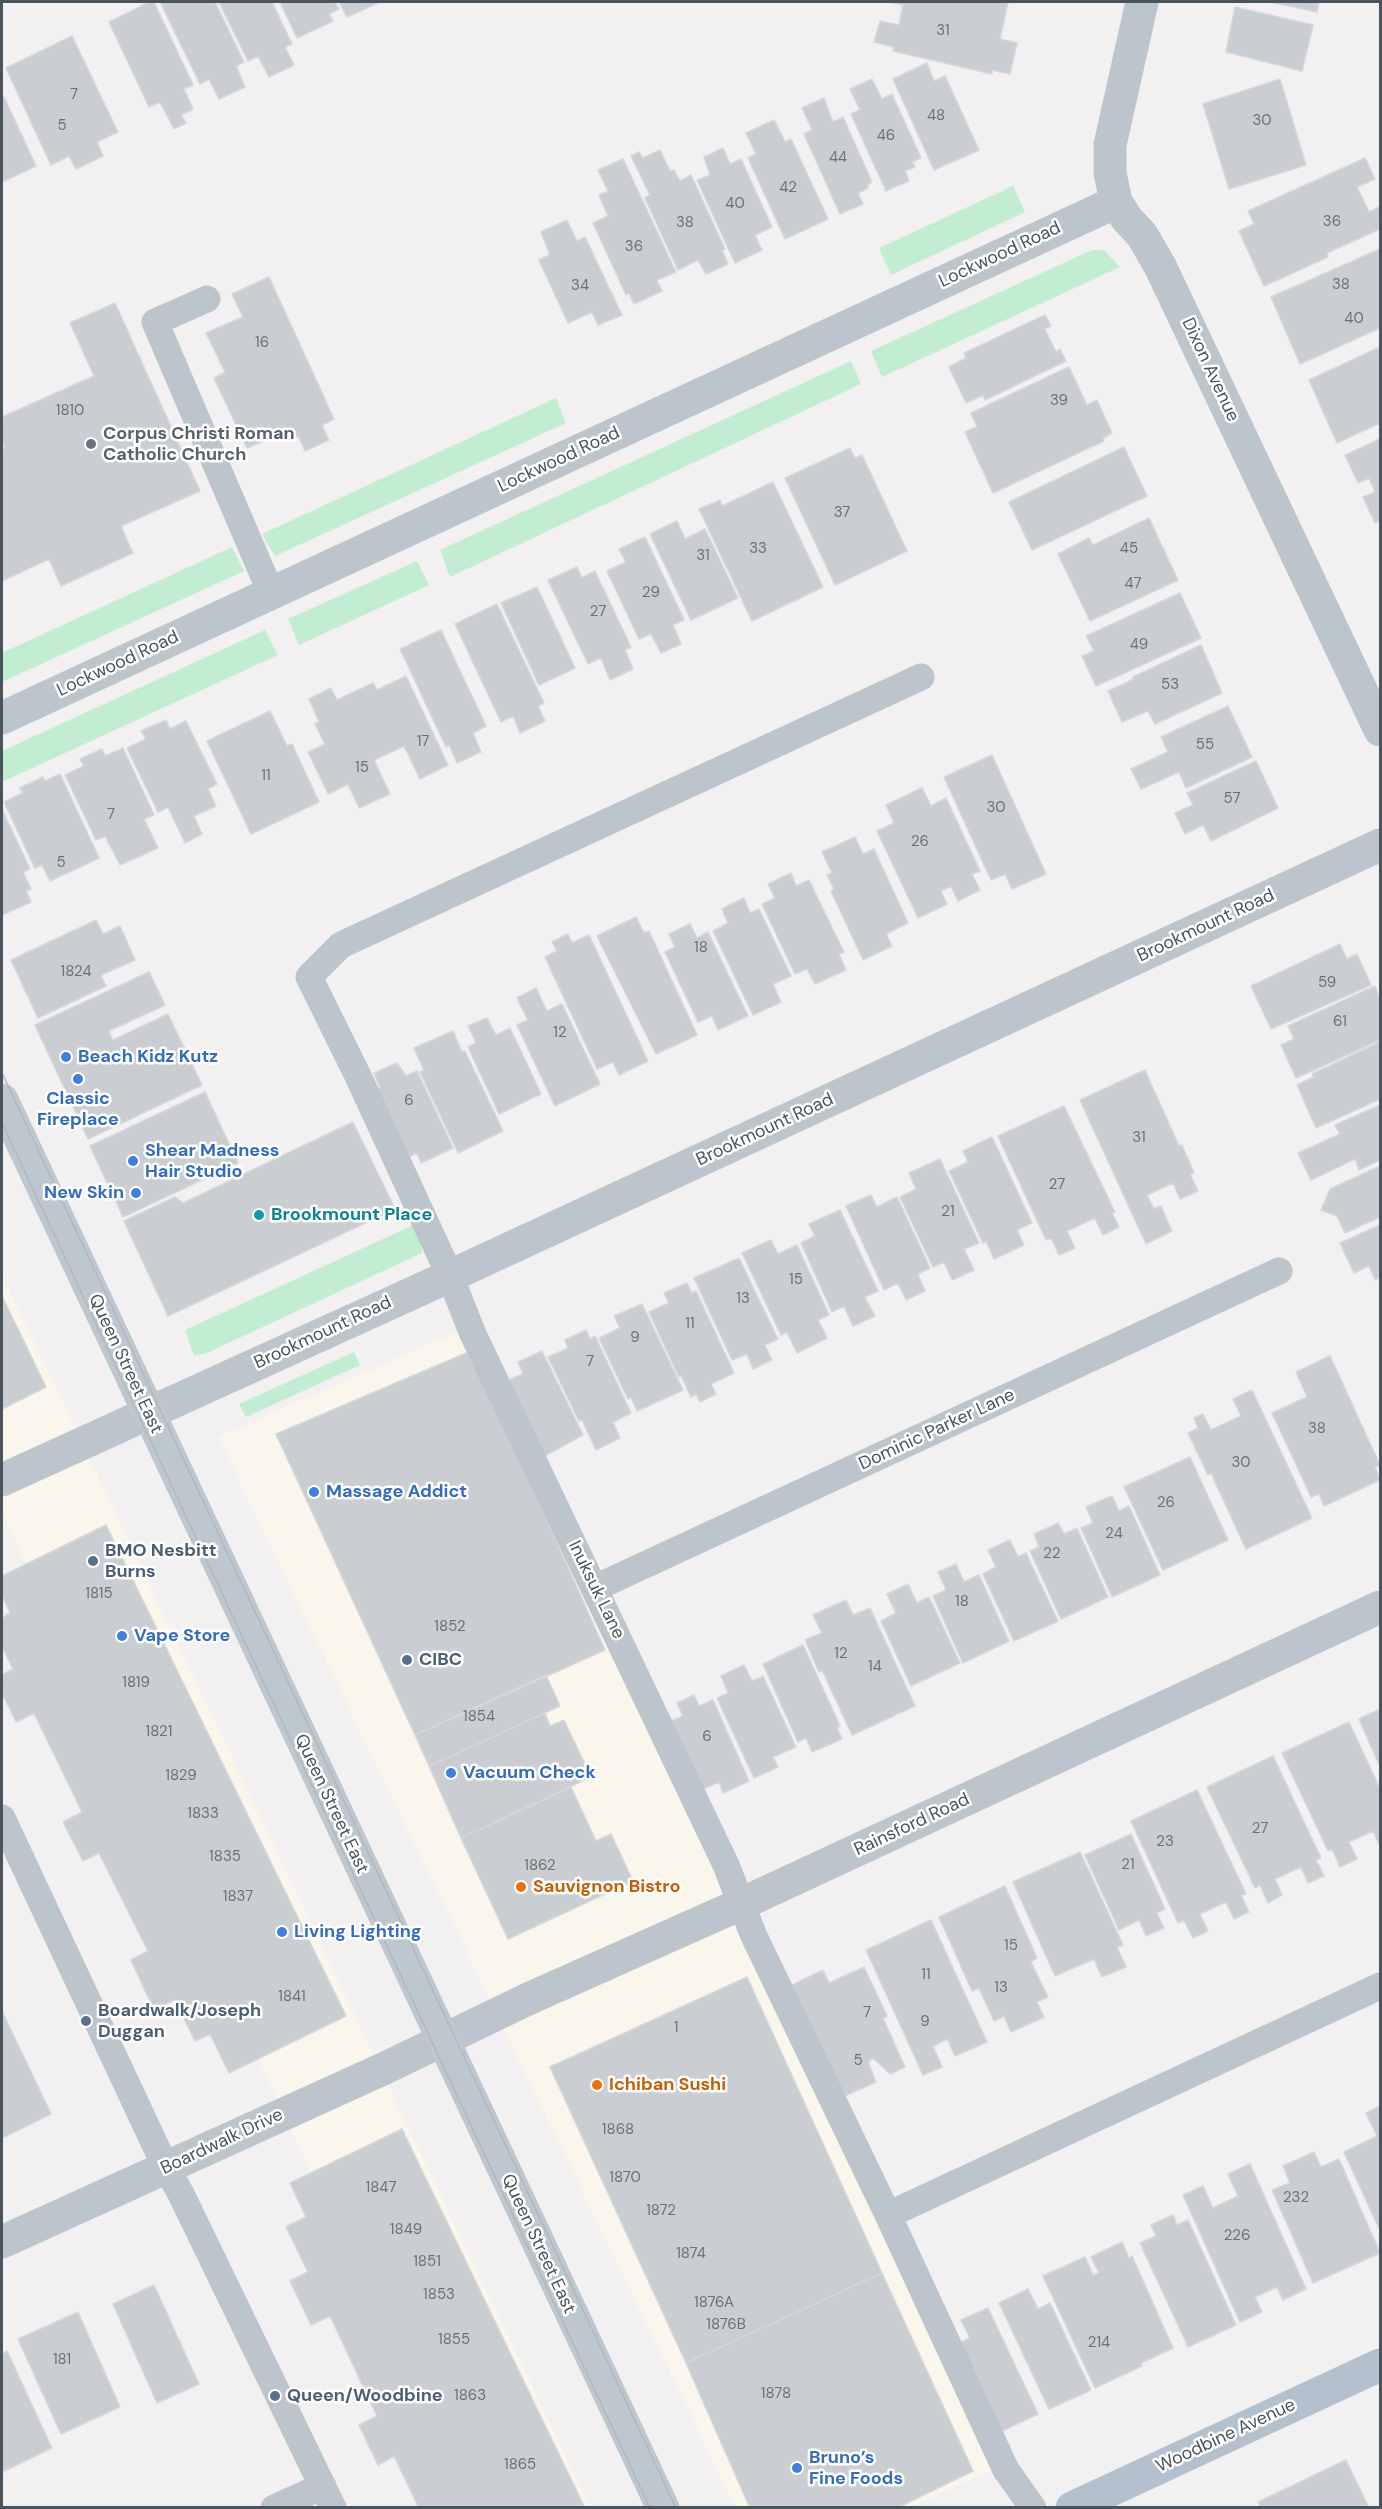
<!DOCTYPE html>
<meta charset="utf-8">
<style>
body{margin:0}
#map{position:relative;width:1382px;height:2509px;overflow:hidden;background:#f2f0f0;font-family:"DM Sans",sans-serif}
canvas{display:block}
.frame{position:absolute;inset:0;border:3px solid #49545c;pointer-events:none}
</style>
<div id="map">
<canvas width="1382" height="2509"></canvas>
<div class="frame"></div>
</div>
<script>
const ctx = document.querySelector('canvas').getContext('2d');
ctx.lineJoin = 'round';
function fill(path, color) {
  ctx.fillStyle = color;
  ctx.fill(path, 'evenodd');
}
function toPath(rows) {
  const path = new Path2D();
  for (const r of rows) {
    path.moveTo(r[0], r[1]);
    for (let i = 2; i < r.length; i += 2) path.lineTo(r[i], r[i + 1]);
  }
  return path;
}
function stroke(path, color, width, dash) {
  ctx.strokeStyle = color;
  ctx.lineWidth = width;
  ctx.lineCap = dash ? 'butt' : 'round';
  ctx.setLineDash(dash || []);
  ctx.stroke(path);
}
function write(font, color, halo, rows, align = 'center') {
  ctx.font = font + ' "DM Sans",sans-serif';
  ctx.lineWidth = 5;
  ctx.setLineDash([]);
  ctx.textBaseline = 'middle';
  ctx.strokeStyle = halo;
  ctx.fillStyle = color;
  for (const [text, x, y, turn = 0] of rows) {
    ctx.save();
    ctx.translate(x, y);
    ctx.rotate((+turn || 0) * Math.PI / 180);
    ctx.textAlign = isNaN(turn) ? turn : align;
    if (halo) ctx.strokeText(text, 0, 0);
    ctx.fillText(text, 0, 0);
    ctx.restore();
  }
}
const commercial = toPath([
 [2,1275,406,2123,590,2507,468,2507,2,1512],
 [465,1328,994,2469,910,2507,735,2507,218,1437]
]);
const green = toPath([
 [1013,186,1025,212,891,275,879,248],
 [1092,250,1104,250,1120,267,882,377,871,351],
 [851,361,861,384,450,577,440,550],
 [556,398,566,423,275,556,262,534],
 [232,547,244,571,2,682,2,653],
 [417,561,429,585,299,645,288,619],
 [265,630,278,655,2,782,2,751],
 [420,1222,422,1253,209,1352,194,1356,185,1330],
 [354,1352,360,1365,246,1417,239,1404]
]);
const building = toPath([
 [150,2,154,2,193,85,184,89,193,109,181,115,186,123,174,129,160,102,149,107,109,22,150,2],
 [160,2,215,2,244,62,236,66,245,87,219,99,209,79,200,84,160,2],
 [219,2,272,2,292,44,285,47,294,65,269,77,258,56,248,61,219,2],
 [280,2,335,2,339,9,329,14,333,21,297,38,280,2],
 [339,2,380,2,347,17,339,2],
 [889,2,1008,2,1000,39,1017,43,1010,74,992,70,992,74,893,51,894,47,874,42,880,21,899,25,903,5,889,2],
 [1270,2,1319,2,1317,12,1270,2],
 [1235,7,1313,25,1302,71,1226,52,1235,7],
 [72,36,118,132,97,142,103,156,76,169,69,156,51,165,6,68,72,36],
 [927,63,934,81,945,76,979,150,934,170,893,79,927,63],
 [872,79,882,99,892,94,921,158,912,162,915,167,905,171,909,181,886,191,851,114,860,110,850,89,872,79],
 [1280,79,1306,165,1229,189,1203,104,1280,79],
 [4,97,36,166,2,182,2,99,4,97],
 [824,98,833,122,843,117,872,182,867,185,868,188,858,193,863,204,840,214,804,134,812,130,802,108,824,98],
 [774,120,785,142,791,139,828,219,785,239,748,158,756,154,746,133,774,120],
 [723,148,730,164,741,159,772,227,755,235,762,250,735,263,697,180,710,175,704,157,723,148],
 [660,150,670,171,674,170,680,181,691,175,725,249,722,250,728,264,706,274,698,260,678,270,645,198,650,195,631,156,639,152,643,158,660,150],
 [1365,158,1375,179,1357,187,1369,212,1380,207,1380,229,1327,253,1328,257,1264,286,1239,231,1254,224,1248,211,1365,158],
 [623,159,676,272,657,280,662,291,634,304,629,293,626,295,593,223,608,216,599,195,608,191,598,170,623,159],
 [567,220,577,241,585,237,622,315,598,325,592,312,568,323,539,260,550,255,541,232,567,220],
 [1380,249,1380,328,1300,364,1271,297,1380,249],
 [269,277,334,419,322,425,329,440,305,451,298,435,290,439,286,431,247,448,214,378,225,372,206,333,243,317,232,294,269,277],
 [115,303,200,491,121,526,133,553,61,586,49,559,2,581,2,449,5,447,2,440,2,417,94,376,70,323,115,303],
 [1045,315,1051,326,1045,329,1056,352,1060,349,1066,361,985,400,983,395,966,403,949,367,966,358,964,353,1045,315],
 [1380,347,1380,423,1337,443,1309,380,1380,347],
 [1069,367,1087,405,1097,400,1112,433,1103,438,1104,441,993,493,965,432,977,427,971,413,1069,367],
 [1380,439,1380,520,1375,523,1363,497,1375,492,1369,478,1358,483,1345,455,1380,439],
 [1124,447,1147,496,1032,550,1009,502,1124,447],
 [850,448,855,458,862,455,907,551,835,585,785,478,850,448],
 [773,482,823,587,752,621,699,509,720,500,722,506,773,482],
 [1149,518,1178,580,1090,621,1058,554,1089,538,1093,545,1149,518],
 [677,521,685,539,705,529,738,598,691,620,650,534,677,521],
 [645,537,684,620,673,625,681,644,661,653,651,634,639,639,607,571,626,562,619,549,645,537],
 [577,567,582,578,595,571,631,647,625,650,633,669,610,680,601,658,588,664,548,580,577,567],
 [537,587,575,668,539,685,501,603,537,587],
 [1180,593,1201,638,1096,686,1082,656,1094,651,1086,636,1180,593],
 [497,604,544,703,538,706,545,721,520,733,513,716,501,722,455,624,497,604],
 [441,630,486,726,473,733,481,752,457,763,449,745,446,747,400,649,441,630],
 [1201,645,1222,693,1155,724,1148,711,1122,722,1108,691,1134,679,1133,677,1201,645],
 [406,676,448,765,420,779,404,746,374,760,390,794,359,808,348,784,328,794,308,752,325,744,315,724,319,722,309,699,331,688,337,700,373,683,377,690,406,676],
 [1228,706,1252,757,1186,788,1179,772,1141,789,1131,769,1168,752,1161,737,1228,706],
 [270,711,287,746,292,744,319,802,251,834,207,741,270,711],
 [166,720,170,729,186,721,217,784,208,789,216,806,194,816,202,834,185,843,168,807,158,812,127,748,146,739,141,731,166,720],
 [123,748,154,815,144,819,158,848,120,865,105,836,96,840,65,775,84,766,80,759,102,749,105,756,123,748],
 [992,755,1046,874,1012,889,1005,874,991,880,944,777,992,755],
 [1256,761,1278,808,1211,841,1203,825,1185,834,1175,813,1193,805,1187,793,1256,761],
 [60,774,99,858,50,881,42,865,35,868,4,802,23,793,20,788,43,777,45,781,60,774],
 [922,788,931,806,946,798,980,871,972,874,980,890,958,901,951,886,941,891,947,904,918,918,877,831,894,823,886,805,922,788],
 [2,809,30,869,23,872,31,889,26,891,31,902,2,915,2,809],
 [855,837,863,854,874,849,908,923,886,934,892,946,863,960,831,891,834,889,827,875,832,873,822,852,855,837],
 [791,873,796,886,809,880,844,952,839,954,846,970,815,984,807,969,795,974,762,904,775,898,768,884,791,873],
 [744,898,750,913,759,909,791,976,773,984,781,1002,753,1015,713,931,728,923,722,909,744,898],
 [636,917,644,933,649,931,697,1035,656,1054,597,936,636,917],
 [96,920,103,934,120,926,135,960,101,975,106,986,38,1018,11,960,96,920],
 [690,924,697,938,708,932,748,1016,718,1030,712,1016,698,1022,665,952,675,947,669,934,690,924],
 [568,934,572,943,589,935,648,1061,619,1075,613,1062,597,1069,545,957,557,951,552,942,568,934],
 [1340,944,1347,959,1357,954,1371,985,1271,1029,1251,986,1340,944],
 [149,972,165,1005,109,1031,113,1040,168,1014,202,1085,88,1139,35,1025,149,972],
 [1375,986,1380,1000,1380,1040,1296,1078,1281,1045,1294,1039,1288,1026,1375,986],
 [536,988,547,1011,562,1004,600,1084,555,1106,517,1025,528,1020,517,998,536,988],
 [487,1018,496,1035,510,1028,541,1094,499,1114,468,1047,476,1043,468,1026,487,1018],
 [453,1031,462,1052,465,1051,503,1131,458,1153,420,1072,424,1070,414,1048,453,1031],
 [1380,1042,1380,1099,1316,1128,1297,1085,1314,1077,1312,1074,1380,1042],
 [397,1063,406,1076,417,1071,453,1148,421,1163,417,1153,406,1158,373,1092,380,1088,374,1073,397,1063],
 [1145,1070,1179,1146,1182,1145,1194,1173,1190,1174,1198,1191,1180,1199,1173,1183,1147,1195,1154,1209,1161,1206,1172,1231,1146,1244,1080,1100,1145,1070],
 [205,1092,238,1163,123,1217,90,1146,205,1092],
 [1380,1105,1380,1160,1359,1170,1355,1159,1311,1180,1298,1153,1340,1134,1335,1125,1380,1105],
 [1064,1106,1115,1212,1112,1213,1119,1227,1103,1235,1095,1218,1067,1231,1075,1248,1059,1255,1051,1238,1046,1240,998,1136,1064,1106],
 [353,1122,395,1209,168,1316,124,1221,175,1197,183,1203,353,1122],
 [992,1137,1032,1223,1017,1230,1024,1245,994,1259,986,1241,983,1243,949,1171,968,1162,963,1151,992,1137],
 [940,1159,979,1243,964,1249,974,1270,952,1280,944,1262,933,1267,900,1197,916,1189,909,1173,940,1159],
 [1380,1166,1380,1217,1345,1233,1337,1216,1321,1210,1330,1189,1380,1166],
 [871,1195,877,1207,897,1197,930,1268,918,1274,925,1291,906,1300,898,1283,884,1290,846,1206,871,1195],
 [840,1210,878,1291,865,1297,875,1316,853,1326,844,1306,832,1312,801,1243,815,1236,809,1224,840,1210],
 [1380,1225,1380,1277,1375,1280,1369,1266,1354,1273,1340,1243,1380,1225],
 [771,1240,778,1254,797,1245,829,1315,818,1320,827,1338,797,1353,787,1332,781,1335,742,1253,771,1240],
 [739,1258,778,1339,765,1345,772,1360,753,1369,747,1354,732,1360,694,1278,739,1258],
 [687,1283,692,1293,696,1291,734,1373,711,1384,716,1394,700,1402,696,1394,691,1397,681,1375,679,1377,649,1312,669,1303,664,1293,687,1283],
 [2,1296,46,1387,2,1409,2,1296],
 [642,1304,683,1390,637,1411,631,1397,628,1399,599,1338,620,1328,614,1316,642,1304],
 [586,1330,590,1339,595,1336,631,1413,613,1422,620,1438,596,1450,582,1420,579,1421,548,1357,568,1348,565,1340,586,1330],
 [471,1351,605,1650,415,1735,276,1434,471,1351],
 [542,1351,583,1435,539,1459,501,1383,523,1374,518,1362,542,1351],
 [1330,1356,1380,1465,1375,1467,1380,1480,1324,1506,1319,1494,1311,1497,1272,1413,1307,1397,1296,1372,1330,1356],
 [1252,1390,1312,1518,1246,1549,1211,1473,1208,1475,1188,1433,1198,1428,1194,1418,1203,1414,1211,1430,1241,1416,1233,1399,1252,1390],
 [1190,1457,1228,1540,1163,1570,1124,1487,1190,1457],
 [1112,1496,1119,1511,1129,1506,1160,1575,1112,1597,1081,1528,1093,1523,1086,1507,1112,1496],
 [1058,1523,1064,1534,1077,1528,1108,1597,1061,1619,1030,1551,1039,1547,1034,1534,1058,1523],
 [106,1525,346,2016,229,2073,210,2034,195,2041,175,2000,154,2010,131,1960,148,1951,99,1853,83,1861,63,1822,82,1812,34,1713,16,1722,2,1693,2,1675,13,1669,2,1646,2,1618,10,1613,2,1595,2,1576,106,1525],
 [1010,1540,1018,1557,1026,1553,1058,1621,1014,1641,983,1574,996,1567,988,1550,1010,1540],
 [956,1564,964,1582,979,1575,1009,1641,963,1663,933,1596,946,1590,938,1572,956,1564],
 [908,1584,917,1603,929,1597,960,1663,911,1686,881,1621,896,1613,887,1594,908,1584],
 [846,1600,853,1615,870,1608,915,1706,852,1735,822,1670,819,1672,805,1640,822,1633,813,1615,846,1600],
 [803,1645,840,1726,837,1728,842,1739,812,1752,806,1738,798,1742,763,1664,803,1645],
 [744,1665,752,1681,763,1676,796,1747,773,1757,778,1767,754,1778,717,1698,728,1693,721,1676,744,1665],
 [546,1675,560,1706,429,1766,415,1735,546,1675],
 [694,1695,699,1706,713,1700,749,1781,723,1793,719,1782,699,1791,667,1723,683,1716,677,1703,694,1695],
 [1380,1709,1380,1767,1359,1719,1380,1709],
 [545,1713,550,1726,564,1720,591,1777,461,1838,429,1766,545,1713],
 [1349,1722,1380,1789,1380,1847,1373,1831,1349,1842,1357,1859,1340,1867,1332,1849,1328,1851,1282,1753,1349,1722],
 [1273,1756,1321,1858,1316,1860,1324,1876,1308,1883,1301,1867,1275,1879,1282,1895,1268,1903,1260,1885,1255,1888,1207,1787,1273,1756],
 [571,1787,596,1841,611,1834,633,1881,508,1939,461,1838,571,1787],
 [1197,1790,1246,1894,1241,1895,1249,1912,1234,1919,1226,1902,1200,1914,1208,1931,1193,1938,1184,1920,1178,1923,1131,1821,1197,1790],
 [1131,1834,1165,1909,1157,1913,1164,1928,1146,1936,1139,1920,1119,1930,1085,1855,1131,1834],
 [1080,1852,1123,1945,1117,1947,1126,1967,1102,1977,1094,1959,1055,1976,1013,1882,1080,1852],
 [1005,1886,1037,1958,1031,1962,1048,1997,1037,2002,1044,2017,1011,2032,1004,2016,994,2021,979,1988,972,1991,939,1917,1005,1886],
 [931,1920,987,2042,955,2056,947,2039,933,2046,942,2067,923,2075,866,1950,931,1920],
 [864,1967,887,2016,883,2018,905,2067,890,2074,873,2058,868,2062,876,2082,842,2097,790,1986,823,1970,829,1983,864,1967],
 [747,1977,882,2273,686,2363,550,2067,747,1977],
 [2,2011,51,2114,2,2138,2,2011],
 [1380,2106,1380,2231,1344,2152,1377,2136,1366,2113,1380,2106],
 [402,2129,585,2508,419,2508,394,2456,378,2465,359,2425,377,2416,330,2316,311,2325,290,2281,308,2272,286,2227,306,2217,290,2183,402,2129],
 [1314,2152,1321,2167,1339,2159,1380,2253,1313,2283,1272,2190,1290,2183,1283,2166,1314,2152],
 [1250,2164,1306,2289,1283,2300,1277,2287,1255,2297,1262,2312,1240,2322,1183,2195,1203,2186,1213,2208,1238,2196,1228,2174,1250,2164],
 [1173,2215,1177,2225,1188,2220,1236,2325,1188,2347,1140,2243,1156,2236,1151,2225,1173,2215],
 [1122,2242,1129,2258,1132,2256,1173,2348,1141,2363,1142,2366,1095,2388,1043,2276,1085,2257,1093,2275,1099,2273,1091,2257,1122,2242],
 [882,2273,973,2471,897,2508,750,2508,686,2363,882,2273],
 [154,2285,199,2384,157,2403,113,2304,154,2285],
 [1028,2289,1038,2309,1050,2303,1091,2390,1049,2409,999,2303,1028,2289],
 [988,2308,1038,2414,994,2435,953,2346,970,2338,961,2320,988,2308],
 [78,2312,120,2407,61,2434,18,2339,78,2312],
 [7,2351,52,2448,2,2472,2,2354,7,2351],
 [1346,2460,1369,2508,1261,2508,1258,2502,1346,2460]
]);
const service = toPath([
 [207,299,155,322,271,593],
 [921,677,341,945,309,977,358,1076,450,1276,472,1332,726,1865,753,1934,888,2215,1006,2470,1033,2508],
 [595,1588,1279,1271],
 [2,1818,166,2168,180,2192,333,2508],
 [888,2215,1380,1986],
 [274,2508,323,2486]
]);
const minor = toPath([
 [1142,2,1110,145,1110,173,1116,202,1127,219,1142,235,1160,266,1380,730],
 [2,718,1116,202],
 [2,1480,450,1276,1380,845],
 [2,2242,383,2069,528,1999,741,1904,1380,1607]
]);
const secondary = toPath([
 [2,1100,663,2508]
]);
const primary = toPath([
 [1072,2508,1380,2365]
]);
const tram = toPath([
 [2,1073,676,2508],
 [2,1123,650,2508]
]);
const markers = [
 [91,444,6,"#6b7280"],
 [66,1057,6,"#3f7fe0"],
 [78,1079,6,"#3f7fe0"],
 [133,1161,6,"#3f7fe0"],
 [136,1193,6,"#3f7fe0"],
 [259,1215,6,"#0f9aa8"],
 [314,1492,6,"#3f7fe0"],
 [93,1561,6,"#5c6f8a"],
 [122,1636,6,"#3f7fe0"],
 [407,1660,6,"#5c6f8a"],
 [451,1773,6,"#3f7fe0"],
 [521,1887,6,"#e8710a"],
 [282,1932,6,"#3f7fe0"],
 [86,2021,6,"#5c6f8a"],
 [597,2085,6,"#e8710a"],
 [275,2396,6,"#5c6f8a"],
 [797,2468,6,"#3f7fe0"]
];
const numberNames = [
 ["31",943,31],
 ["7",74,95],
 ["48",936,116],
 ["30",1262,121],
 ["5",62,126],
 ["46",886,136],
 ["44",838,158],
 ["42",788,188],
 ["40",735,204],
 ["36",1332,222],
 ["38",685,223],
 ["36",634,247],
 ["38",1341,285],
 ["34",580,286],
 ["40",1354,319],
 ["16",262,343],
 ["39",1059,401],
 ["1810",70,411],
 ["37",842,513],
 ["33",758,549],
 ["45",1129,549],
 ["31",703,556],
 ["47",1133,584],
 ["29",651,593],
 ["27",598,612],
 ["49",1139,645],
 ["53",1170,685],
 ["17",423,742],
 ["55",1205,745],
 ["15",362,768],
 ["11",266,776],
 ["57",1232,799],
 ["30",996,808],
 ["7",111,815],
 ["26",920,842],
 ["5",61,863],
 ["18",701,948],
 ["1824",76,972],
 ["59",1327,983],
 ["61",1340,1022],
 ["12",560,1033],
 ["6",409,1101],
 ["31",1139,1138],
 ["27",1057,1185],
 ["21",948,1212],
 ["15",796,1280],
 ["13",743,1299],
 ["11",690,1324],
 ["9",635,1338],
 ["7",590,1362],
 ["38",1317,1429],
 ["30",1241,1463],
 ["26",1166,1503],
 ["24",1114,1534],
 ["22",1052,1554],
 ["1815",99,1594],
 ["18",962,1602],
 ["1852",450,1627],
 ["12",841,1654],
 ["14",875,1667],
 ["1819",136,1683],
 ["1854",479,1717],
 ["1821",159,1732],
 ["6",707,1737],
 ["1829",181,1776],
 ["1833",203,1814],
 ["27",1260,1829],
 ["23",1165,1842],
 ["1835",225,1857],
 ["21",1128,1865],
 ["1862",540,1866],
 ["1837",238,1897],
 ["15",1011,1946],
 ["11",926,1975],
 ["13",1001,1988],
 ["1841",292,1997],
 ["7",867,2013],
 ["9",925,2022],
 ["1",676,2028],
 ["5",858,2061],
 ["1868",618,2130],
 ["1870",625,2178],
 ["1847",381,2188],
 ["232",1296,2198],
 ["1872",661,2211],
 ["1849",406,2230],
 ["226",1237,2236],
 ["1874",691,2254],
 ["1851",427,2262],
 ["1853",439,2295],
 ["1876A",714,2303],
 ["1876B",726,2325],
 ["1855",454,2340],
 ["214",1099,2343],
 ["181",62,2360],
 ["1878",776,2394],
 ["1863",470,2396],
 ["1865",520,2465]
];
const streetNames = [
 ["Lockwood Road",1000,255,-25],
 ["Dixon Avenue",1210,370,65],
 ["Lockwood Road",559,460,-25],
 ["Lockwood Road",118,664,-25],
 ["Brookmount Road",1206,926,-25],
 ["Brookmount Road",765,1130,-25],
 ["Brookmount Road",323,1333,-25],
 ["Queen Street East",125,1364,65],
 ["Dominic Parker Lane",937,1430,-25],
 ["Inuksuk Lane",596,1590,64],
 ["Queen Street East",331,1804,65],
 ["Rainsford Road",912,1825,-25],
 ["Boardwalk Drive",222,2142,-25],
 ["Queen Street East",538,2244,65],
 ["Woodbine Avenue",1226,2436,-25]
];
const worshipNames = [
 ["Corpus Christi Roman",103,434],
 ["Catholic Church",103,455]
];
const shopNames = [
 ["Beach Kidz Kutz",78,1057],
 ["Classic",78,1099,"center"],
 ["Fireplace",78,1120,"center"],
 ["Shear Madness",145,1151],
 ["Hair Studio",145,1172],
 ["New Skin",124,1193,"right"],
 ["Massage Addict",326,1492],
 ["Vape Store",134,1636],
 ["Vacuum Check",463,1773],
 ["Living Lighting",294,1932],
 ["Bruno’s",809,2458],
 ["Fine Foods",809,2479]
];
const cultureNames = [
 ["Brookmount Place",271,1215]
];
const serviceNames = [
 ["BMO Nesbitt",105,1551],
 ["Burns",105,1572],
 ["CIBC",419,1660],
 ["Boardwalk/Joseph",98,2011],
 ["Duggan",98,2032],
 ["Queen/Woodbine",287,2396]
];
const foodNames = [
 ["Sauvignon Bistro",533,1887],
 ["Ichiban Sushi",609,2085]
];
fill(commercial, '#fbf6eb');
fill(green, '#c2edd0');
fill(building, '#cacdd2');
stroke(building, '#d4d7db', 1.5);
stroke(service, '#bdc5cc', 27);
stroke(minor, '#bdc5cc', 33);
stroke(secondary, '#bdc7d0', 33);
stroke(primary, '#b2c1cd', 33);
stroke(tram, '#b3b6ba', 1.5);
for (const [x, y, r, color] of markers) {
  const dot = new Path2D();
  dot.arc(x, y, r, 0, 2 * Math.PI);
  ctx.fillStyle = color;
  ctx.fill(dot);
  stroke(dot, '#fff', 2);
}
write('15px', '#69727a', null, numberNames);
write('18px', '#49545c', '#fff', streetNames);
write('bold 18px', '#5b616d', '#fff', worshipNames, 'left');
write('bold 18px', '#366cbe', '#fff', shopNames, 'left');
write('bold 18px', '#0d838f', '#fff', cultureNames, 'left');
write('bold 18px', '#4e5e75', '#fff', serviceNames, 'left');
write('bold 18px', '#c56008', '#fff', foodNames, 'left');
</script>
